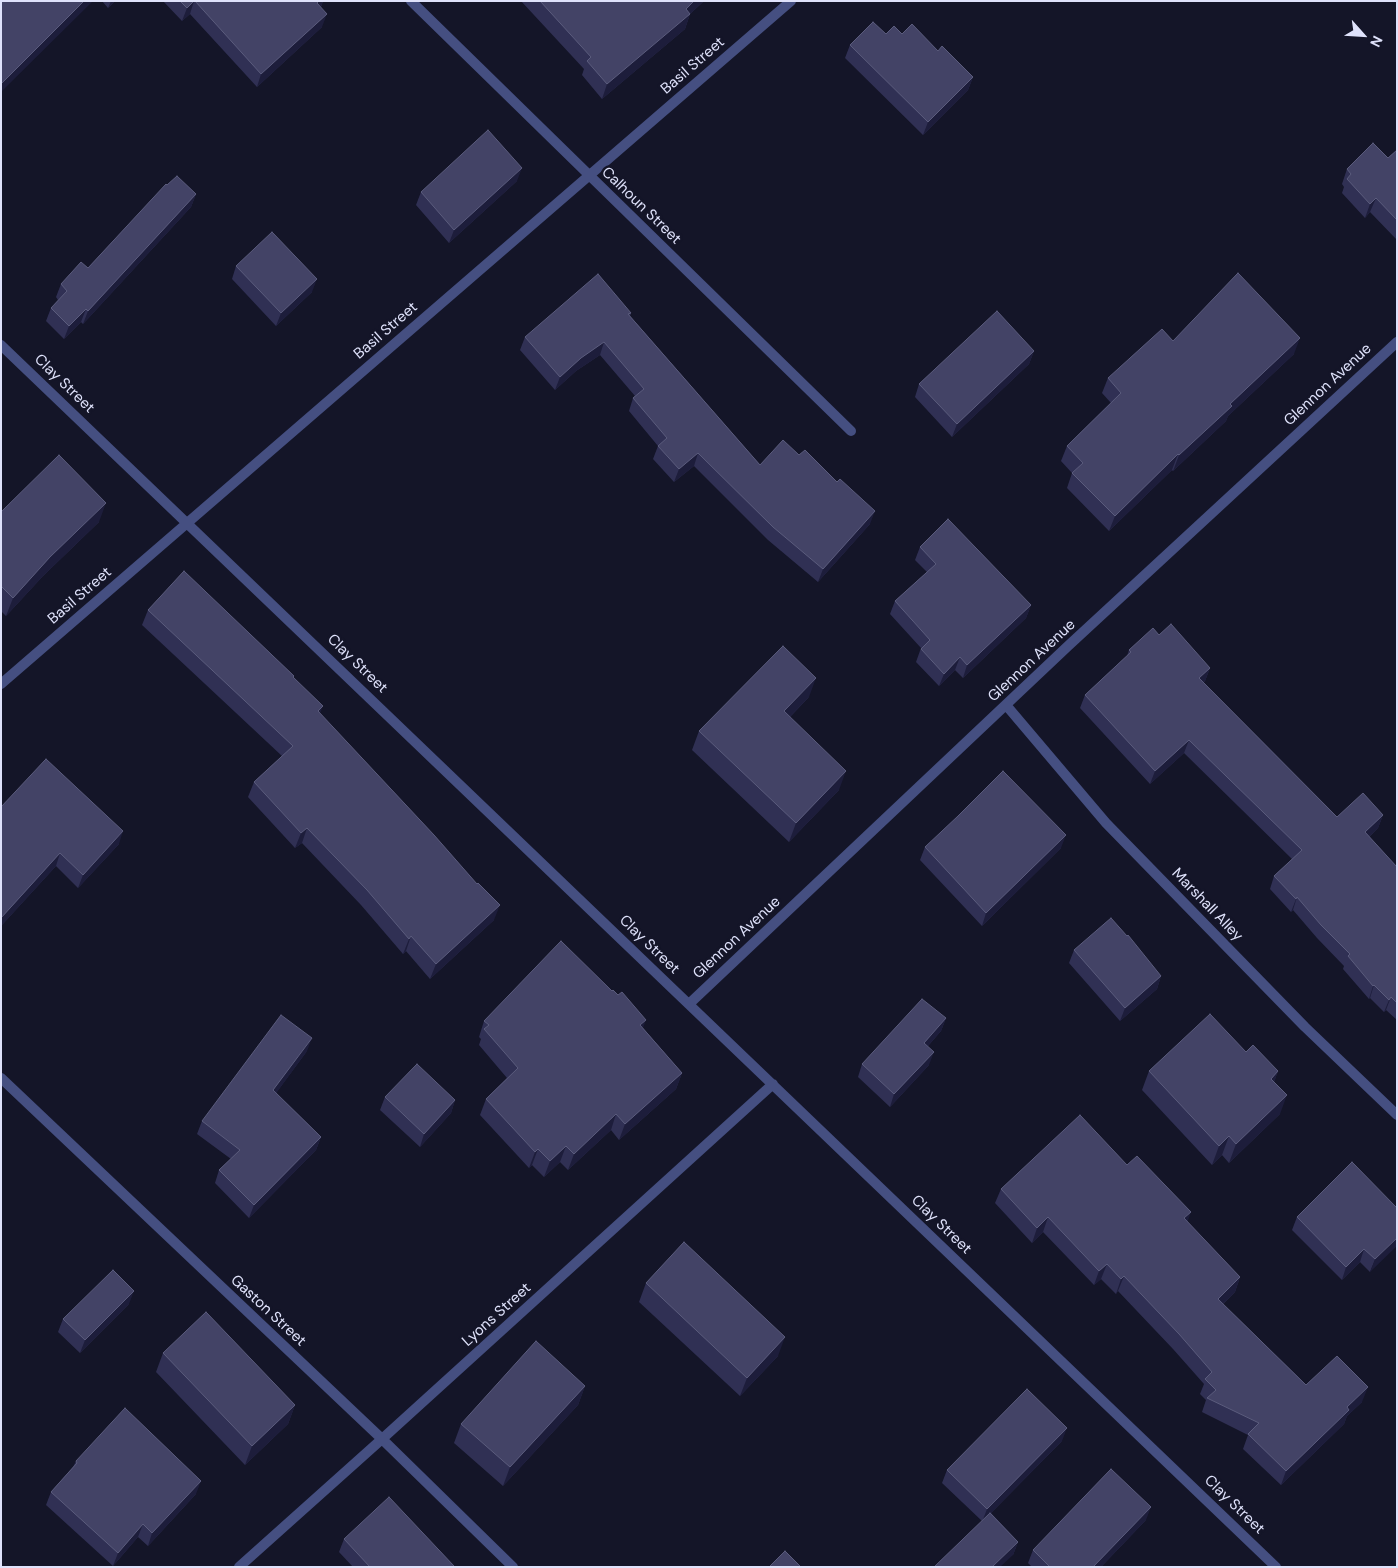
<!DOCTYPE html>
<style>
body{margin:0}
#map{position:relative;width:1398px;height:1568px;overflow:hidden;background:#141528;font-family:"DM Sans",sans-serif}
canvas{display:block}
.frame{position:absolute;inset:0;border:2px solid #dfe2fb;pointer-events:none}
.north{position:absolute;left:1338px;top:10px;width:50px;height:50px;-webkit-text-stroke:4px #141528;paint-order:stroke;rotate:116deg;font-size:14px;font-weight:700;line-height:20px;text-align:center;color:#dfe2fb}
.north::after{content:'';display:block;margin:auto;width:18px;height:22px;background:#dfe2fb;clip-path:polygon(50% 0,100% 100%,50% 72%,0 100%)}
</style>
<div id="map">
<canvas width="1398" height="1568"></canvas>
<div class="frame"></div>
<div class="north">N</div>
</div>
<script>
const ctx = document.querySelector('canvas').getContext('2d');
ctx.lineJoin = 'round';
function toPath(rows) {
  const path = new Path2D();
  for (const r of rows) {
    path.moveTo(r[0], r[1]);
    for (let i = 2; i < r.length; i += 2) path.lineTo(r[i], r[i + 1]);
  }
  return path;
}
function stroke(path, color, width, dash) {
  ctx.strokeStyle = color;
  ctx.lineWidth = width;
  ctx.lineCap = dash ? 'butt' : 'round';
  ctx.setLineDash(dash || []);
  ctx.stroke(path);
}
function fill(path, color) {
  ctx.fillStyle = color;
  ctx.fill(path, 'evenodd');
}
function write(font, color, halo, rows, align = 'center') {
  ctx.font = font + ' "DM Sans",sans-serif';
  ctx.lineWidth = 5;
  ctx.setLineDash([]);
  ctx.textBaseline = 'middle';
  ctx.strokeStyle = halo;
  ctx.fillStyle = color;
  for (const [text, x, y, turn = 0] of rows) {
    ctx.save();
    ctx.translate(x, y);
    ctx.rotate((+turn || 0) * Math.PI / 180);
    ctx.textAlign = isNaN(turn) ? turn : align;
    if (halo) ctx.strokeText(text, 0, 0);
    ctx.fillText(text, 0, 0);
    ctx.restore();
  }
}
const street = toPath([
 [411,1,851,431],
 [1,345,1276,1567],
 [1,684,791,1],
 [1006,705,1106,823,1305,1027,1397,1115],
 [689,1004,1068,646,1397,342],
 [1,1078,382,1439,513,1567],
 [239,1567,382,1439,773,1084]
]);
const wall = toPath([
 [102,1,115,1,108,8],
 [163,1,323,1,321,7,322,27,257,87,190,14,182,21],
 [521,1,704,1,690,14,685,29,602,99,582,75,584,69],
 [886,34,902,34,938,51,973,77,968,90,923,135,845,58,850,45],
 [1397,150,1397,240,1370,212,1365,218,1342,193,1344,187,1342,184,1347,169,1388,158],
 [517,181,449,243,416,205,421,192],
 [167,185,196,194,191,207,83,324,81,322,64,339,46,321,51,308,58,300,56,297,61,284,88,268],
 [236,266,312,292,276,326,232,279],
 [631,313,630,316,760,465,870,524,818,582,768,540,694,466,674,482,653,459,658,446,629,411,633,398,635,396,600,355,576,371,555,390,520,350,525,337],
 [1173,341,1294,354,1228,416,1226,421,1173,471,1172,470,1109,531,1067,488,1072,473,1061,461,1067,446,1111,403,1102,393,1108,378],
 [1034,351,1029,364,952,437,915,397,919,384],
 [1,512,99,522,43,576,6,616,1,611],
 [920,547,1031,605,1026,618,963,678,955,670,939,686,916,662,921,648,890,614,895,601,927,572,915,560],
 [148,610,293,678,320,714,494,920,430,979,406,951,403,954,361,905,302,843,295,848,248,797,254,782,282,756,142,625],
 [1159,635,1210,668,1205,681,1203,683,1337,817,1383,815,1378,828,1369,837,1397,867,1397,1020,1386,1010,1384,1012,1370,998,1369,999,1343,969,1344,966,1317,938,1293,910,1291,912,1270,889,1274,876,1292,859,1184,753,1150,784,1080,708,1085,695,1127,656,1129,650],
 [809,697,790,717,839,790,789,842,692,750,699,731],
 [1,807,119,844,78,888,56,866,1,926],
 [925,847,1061,848,982,926,920,860],
 [1074,950,1161,976,1157,989,1120,1021,1069,963],
 [946,1018,941,1031,928,1046,929,1065,890,1107,858,1077,862,1064],
 [484,1021,643,1028,682,1073,676,1089,619,1140,611,1130,568,1170,560,1162,544,1177,532,1165,529,1168,480,1115,486,1099,507,1078,479,1045,481,1039,479,1037],
 [307,1051,276,1093,321,1137,316,1150,249,1218,215,1183,219,1170,231,1159,197,1134,202,1121],
 [1246,1052,1278,1071,1274,1082,1280,1114,1229,1163,1222,1155,1212,1165,1142,1090,1149,1071],
 [385,1097,455,1100,451,1113,420,1147,380,1110],
 [1127,1165,1187,1222,1240,1277,1235,1292,1223,1304,1306,1385,1362,1402,1347,1416,1344,1424,1281,1485,1243,1449,1248,1435,1202,1412,1206,1400,1200,1394,1204,1384,1173,1349,1118,1291,1116,1294,1101,1279,1094,1285,1043,1232,1032,1243,995,1203,1001,1189],
 [1397,1208,1370,1272,1360,1262,1342,1280,1292,1230,1297,1217],
 [646,1283,778,1356,740,1396,639,1302],
 [129,1304,80,1353,58,1332,63,1319],
 [163,1353,295,1405,288,1424,245,1465,156,1372],
 [585,1386,578,1405,503,1486,454,1443,461,1424],
 [1062,1441,991,1513,1018,1542,1013,1555,982,1521,942,1483,947,1470],
 [76,1461,196,1494,148,1546,138,1537,113,1566,46,1505,51,1492,73,1467],
 [1146,1520,1101,1567,1032,1567,1028,1563,1033,1550],
 [344,1539,453,1567,353,1567,339,1552]
]);
const shadedWall = toPath([
 [84,1,93,1,1,92,1,84],
 [111,1,115,1,108,8],
 [194,1,190,14,182,21,187,8],
 [319,1,323,1,320,10,317,3],
 [694,1,704,1,690,14,685,29,602,99,607,84],
 [327,14,322,27,257,87,261,74],
 [973,77,968,90,923,135,928,122],
 [522,168,517,181,449,243,454,230],
 [196,194,191,207,83,324,88,311],
 [1376,198,1370,212,1365,218,1370,204],
 [317,279,312,292,276,326,281,313],
 [86,309,81,322,64,339,69,326],
 [1300,338,1294,354,1228,416,1226,421,1173,471,1179,455,1230,404],
 [604,342,600,355,576,371,555,390,560,377,581,358],
 [1034,351,1029,364,952,437,957,424],
 [698,453,694,466,674,482,679,469],
 [1178,454,1172,470,1109,531,1115,516],
 [106,503,99,522,43,576,6,616,13,598,50,557],
 [875,511,870,524,818,582,823,569],
 [1031,605,1026,618,963,678,967,665],
 [960,657,955,670,939,686,944,674],
 [1210,668,1205,681,1194,691,1199,678],
 [816,678,809,697,777,730,784,711],
 [323,706,317,721,318,711],
 [1189,740,1184,753,1150,784,1155,771],
 [846,771,839,790,789,842,796,823],
 [1383,815,1378,828,1360,845,1365,832],
 [307,828,302,843,295,848,301,833],
 [123,831,119,844,78,888,83,875],
 [1066,835,1061,848,982,926,986,913],
 [60,853,56,866,1,926,1,918],
 [1297,897,1293,910,1291,912,1296,899],
 [500,905,494,920,430,979,436,964],
 [411,936,406,951,403,954,409,939],
 [1161,976,1157,989,1120,1021,1125,1008],
 [1374,985,1370,998,1369,999,1373,986],
 [1391,997,1386,1010,1384,1012,1389,1000],
 [946,1018,941,1031,919,1056,924,1043],
 [646,1020,640,1036,640,1025],
 [312,1038,307,1051,269,1103,273,1090],
 [934,1052,929,1065,890,1107,894,1094],
 [1278,1071,1271,1090,1271,1079],
 [682,1073,676,1089,619,1140,625,1124],
 [1287,1095,1280,1114,1229,1163,1236,1144],
 [455,1100,451,1113,420,1147,424,1134],
 [616,1114,611,1130,568,1170,574,1154],
 [1229,1136,1222,1155,1212,1165,1219,1146],
 [321,1137,316,1150,249,1218,254,1205],
 [566,1146,560,1162,544,1177,550,1161],
 [538,1149,532,1165,529,1168,535,1152],
 [1191,1212,1186,1226,1184,1218],
 [1048,1217,1043,1232,1032,1243,1037,1228],
 [1397,1238,1397,1246,1370,1272,1375,1259],
 [1364,1249,1360,1262,1342,1280,1346,1267],
 [1107,1264,1101,1279,1094,1285,1099,1271],
 [1124,1276,1118,1291,1116,1294,1121,1279],
 [1240,1277,1235,1292,1212,1314,1218,1299],
 [134,1291,129,1304,80,1353,85,1340],
 [785,1337,778,1356,740,1396,747,1378],
 [585,1386,578,1405,503,1486,510,1467],
 [1368,1387,1362,1402,1347,1416,1344,1424,1281,1485,1286,1471,1347,1407],
 [295,1405,288,1424,245,1465,252,1446],
 [1067,1428,1062,1441,982,1522,987,1509],
 [201,1481,196,1494,148,1546,152,1533],
 [1151,1507,1146,1520,1101,1567,1093,1567],
 [143,1524,138,1537,113,1566,118,1553],
 [1018,1542,1013,1555,1000,1567,992,1567]
]);
const building = toPath([
 [1,1,84,1,1,84,1,1],
 [180,1,194,1,187,8,180,1],
 [195,1,319,1,317,3,327,14,261,74,195,1],
 [540,1,694,1,686,9,690,14,607,84,587,61,591,57,540,1],
 [873,22,886,34,894,26,902,34,912,24,938,51,942,46,973,77,928,122,850,45,873,22],
 [488,130,522,168,454,230,421,192,488,130],
 [1373,143,1388,158,1397,150,1397,220,1376,198,1370,204,1347,179,1351,174,1347,169,1373,143],
 [177,176,196,194,88,311,86,309,69,326,51,308,67,291,61,284,81,262,88,268,166,184,167,185,177,176],
 [272,232,317,279,281,313,236,266,272,232],
 [1238,273,1300,338,1230,404,1232,406,1179,455,1178,454,1115,516,1072,473,1083,463,1067,446,1121,393,1108,378,1162,329,1173,341,1238,273],
 [598,274,631,313,628,314,760,465,783,440,799,455,805,450,837,482,840,479,875,511,823,569,773,527,698,453,679,469,658,446,667,438,633,398,644,389,604,342,581,358,560,377,525,337,598,274],
 [997,311,1034,351,957,424,919,384,997,311],
 [59,455,106,503,50,557,13,598,1,586,1,512,59,455],
 [948,519,1031,605,967,665,960,657,944,674,921,649,930,640,895,601,936,564,920,547,948,519],
 [184,571,294,676,293,677,323,706,318,711,434,835,477,884,478,883,500,905,436,964,411,936,409,939,367,890,307,828,301,833,254,782,293,746,148,610,184,571],
 [1171,624,1210,668,1199,678,1337,817,1363,793,1383,815,1365,832,1397,867,1397,1003,1391,997,1389,1000,1374,985,1373,986,1348,956,1350,954,1321,925,1297,897,1296,899,1274,876,1302,850,1189,740,1155,771,1085,695,1131,652,1129,650,1153,628,1159,635,1171,624],
 [783,646,816,678,784,711,846,771,796,823,699,731,783,646],
 [46,759,123,831,83,875,60,853,1,918,1,807,46,759],
 [1003,771,1066,835,986,913,925,847,958,816,1003,771],
 [1111,918,1127,936,1128,935,1161,976,1125,1008,1074,950,1111,918],
 [561,941,612,991,613,990,618,995,622,992,646,1020,640,1025,682,1073,625,1124,616,1114,574,1154,566,1146,550,1161,538,1149,535,1152,486,1099,518,1068,484,1029,489,1025,484,1021,561,941],
 [922,999,946,1018,924,1043,934,1052,894,1094,862,1064,922,999],
 [1210,1014,1246,1052,1253,1045,1278,1071,1271,1079,1287,1095,1236,1144,1229,1136,1219,1146,1149,1071,1210,1014],
 [281,1015,312,1038,273,1090,321,1137,254,1205,219,1170,240,1150,202,1121,281,1015],
 [417,1064,455,1100,424,1134,385,1097,417,1064],
 [1080,1115,1127,1165,1137,1156,1191,1212,1184,1218,1240,1277,1218,1299,1306,1385,1337,1356,1368,1387,1347,1407,1349,1410,1286,1471,1248,1434,1259,1423,1207,1398,1216,1390,1205,1379,1212,1372,1179,1334,1124,1276,1121,1279,1107,1264,1099,1271,1048,1217,1037,1228,1001,1189,1080,1115],
 [1352,1162,1397,1208,1397,1238,1375,1259,1364,1249,1346,1267,1297,1217,1352,1162],
 [684,1242,785,1337,747,1378,646,1283,684,1242],
 [113,1270,134,1291,85,1340,63,1319,113,1270],
 [206,1312,295,1405,252,1446,163,1353,206,1312],
 [536,1341,585,1386,510,1467,461,1424,536,1341],
 [1027,1389,1067,1428,987,1509,947,1470,1027,1389],
 [125,1408,201,1481,152,1533,143,1524,118,1553,51,1492,77,1463,76,1461,125,1408],
 [1111,1469,1151,1507,1093,1567,1050,1567,1033,1550,1111,1469],
 [389,1497,454,1566,453,1567,370,1567,344,1539,389,1497],
 [990,1513,1018,1542,992,1567,934,1567,990,1513],
 [785,1551,801,1567,769,1567,785,1551]
]);
const streetNames = [
 ["Basil Street",693,66,-41],
 ["Calhoun Street",641,206,44],
 ["Basil Street",386,331,-41],
 ["Clay Street",64,384,44],
 ["Glennon Avenue",1328,385,-43],
 ["Basil Street",80,596,-41],
 ["Glennon Avenue",1032,661,-43],
 ["Clay Street",357,664,44],
 ["Marshall Alley",1207,905,46],
 ["Glennon Avenue",737,938,-43],
 ["Clay Street",649,945,44],
 ["Clay Street",941,1225,44],
 ["Gaston Street",268,1311,43],
 ["Lyons Street",497,1315,-42],
 ["Clay Street",1234,1505,44]
];
stroke(street, '#454f81', 10);
fill(wall, '#303054');
fill(shadedWall, '#1d1d3b');
fill(building, '#434366');
stroke(building, '#5b5c7d', 1);
write('15px', '#dfe2fb', '#141528', streetNames);
</script>
